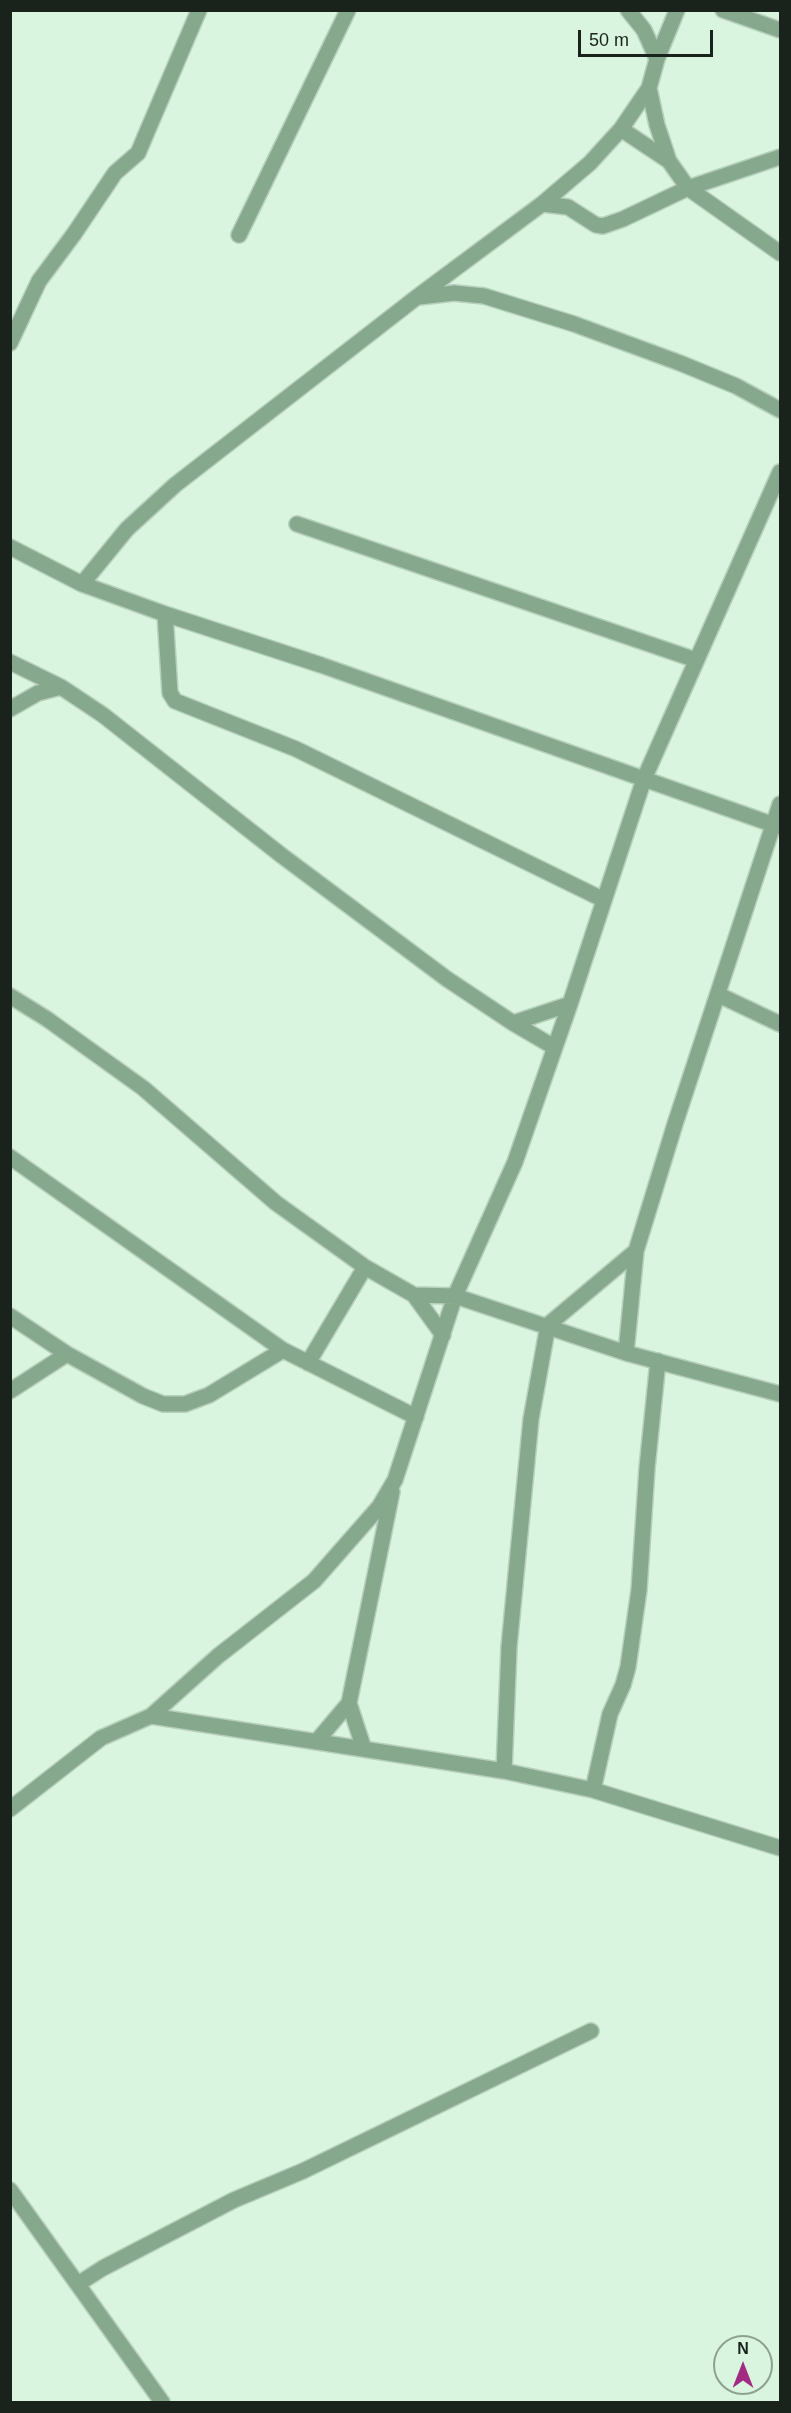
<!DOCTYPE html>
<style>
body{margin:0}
#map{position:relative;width:791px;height:2413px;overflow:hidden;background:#daf5df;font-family:Arial,sans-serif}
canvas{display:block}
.frame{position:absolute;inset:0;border:12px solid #19231b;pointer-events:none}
.north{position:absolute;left:713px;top:2335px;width:60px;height:60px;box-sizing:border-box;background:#daf5df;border:2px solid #8da191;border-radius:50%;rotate:0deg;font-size:16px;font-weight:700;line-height:24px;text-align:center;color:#19231b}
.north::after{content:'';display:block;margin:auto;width:21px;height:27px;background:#a22a82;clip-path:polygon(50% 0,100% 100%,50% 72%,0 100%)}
.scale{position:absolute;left:578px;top:30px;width:135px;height:27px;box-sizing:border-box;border:3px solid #19231b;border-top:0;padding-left:8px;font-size:18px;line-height:21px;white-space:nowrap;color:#19231b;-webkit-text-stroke:4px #daf5df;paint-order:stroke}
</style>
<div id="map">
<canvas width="791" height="2413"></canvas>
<div class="frame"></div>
<div class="north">N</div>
<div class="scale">50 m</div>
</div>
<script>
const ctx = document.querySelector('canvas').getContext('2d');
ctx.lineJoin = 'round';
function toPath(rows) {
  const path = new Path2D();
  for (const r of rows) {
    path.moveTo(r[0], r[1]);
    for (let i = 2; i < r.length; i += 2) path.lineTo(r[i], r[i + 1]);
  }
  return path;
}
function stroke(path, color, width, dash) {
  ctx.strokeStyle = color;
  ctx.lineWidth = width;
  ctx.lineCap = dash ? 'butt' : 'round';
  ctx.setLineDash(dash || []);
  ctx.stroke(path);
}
const street = toPath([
 [723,10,780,30],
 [657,59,677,10],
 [649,88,657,125,669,161,688,188,780,253],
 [621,129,669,161],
 [542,204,568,207,596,225,603,226,623,219,688,188,780,157],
 [239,235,348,10],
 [419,297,454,293,484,296,574,324,680,363,736,386,780,410],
 [10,343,39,281,74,234,115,173,138,153,199,10],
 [297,524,696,660],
 [10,547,82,584,165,614,321,665,780,827],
 [82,584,127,529,175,485,417,297,542,204,590,163,621,129,649,88,657,59,644,30,628,10],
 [165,614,170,693,175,701,296,749,604,900],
 [10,662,61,687,103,715,281,855,447,979,513,1023,554,1047],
 [10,709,38,693,61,687],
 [719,995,780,1024],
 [10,996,47,1019,143,1088,276,1203,365,1267,414,1295,443,1335],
 [513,1023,570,1004],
 [10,1157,283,1350,416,1417],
 [414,1295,455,1296,626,1353,780,1394],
 [10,1316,67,1354,143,1396,163,1404,185,1404,209,1395,283,1350],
 [626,1353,636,1251,675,1124,780,804],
 [308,1363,365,1267],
 [10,1391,67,1354],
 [151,1716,504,1771,593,1790,780,1848],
 [316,1742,349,1703],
 [364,1749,349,1703,392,1492],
 [504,1771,509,1647,531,1419,548,1325,636,1251],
 [593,1790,610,1714,623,1685,628,1667,639,1590,647,1468,658,1361],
 [10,1809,101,1738,151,1716,218,1656,314,1581,379,1507,395,1480,455,1296,515,1162,570,1004,644,779,780,472],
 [10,2190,162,2402],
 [78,2284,103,2268,234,2200,303,2171,591,2031]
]);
stroke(street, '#b7cfbc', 18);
stroke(street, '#86a98d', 15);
</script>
